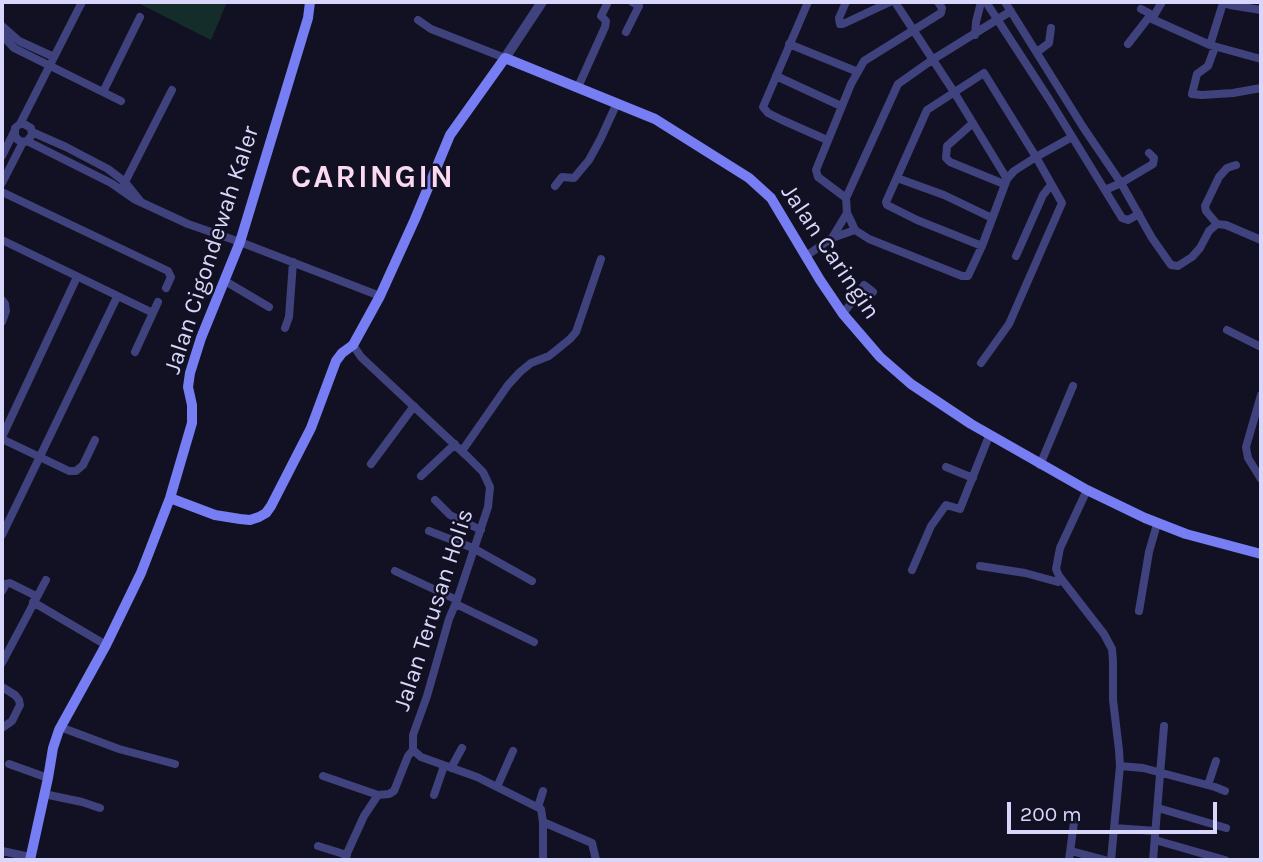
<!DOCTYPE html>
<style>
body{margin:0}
#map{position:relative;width:1263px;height:862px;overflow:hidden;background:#121123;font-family:Karla,sans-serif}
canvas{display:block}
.frame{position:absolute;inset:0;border:4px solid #d8d7fb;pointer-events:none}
.scale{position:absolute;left:1007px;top:802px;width:210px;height:32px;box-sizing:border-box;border:4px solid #d8d7fb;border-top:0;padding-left:9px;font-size:21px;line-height:24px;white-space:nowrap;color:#d8d7fb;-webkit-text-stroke:5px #121123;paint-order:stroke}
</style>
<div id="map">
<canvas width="1263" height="862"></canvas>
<div class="frame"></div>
<div class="scale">200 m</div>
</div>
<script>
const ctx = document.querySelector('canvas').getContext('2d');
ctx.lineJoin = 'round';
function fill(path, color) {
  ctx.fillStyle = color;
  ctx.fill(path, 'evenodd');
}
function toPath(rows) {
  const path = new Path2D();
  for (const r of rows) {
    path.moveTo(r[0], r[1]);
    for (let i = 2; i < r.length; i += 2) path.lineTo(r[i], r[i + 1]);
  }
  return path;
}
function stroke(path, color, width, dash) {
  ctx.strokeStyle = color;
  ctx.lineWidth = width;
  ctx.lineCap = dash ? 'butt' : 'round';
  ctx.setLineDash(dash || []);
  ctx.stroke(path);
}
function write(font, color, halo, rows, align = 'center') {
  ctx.font = font + ' Karla,sans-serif';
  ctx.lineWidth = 5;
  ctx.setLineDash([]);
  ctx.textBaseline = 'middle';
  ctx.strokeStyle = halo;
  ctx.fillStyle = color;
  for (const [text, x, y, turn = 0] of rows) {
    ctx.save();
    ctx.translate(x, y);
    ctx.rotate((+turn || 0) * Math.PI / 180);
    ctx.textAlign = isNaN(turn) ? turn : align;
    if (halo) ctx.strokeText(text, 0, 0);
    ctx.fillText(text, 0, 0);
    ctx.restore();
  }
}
const green = toPath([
 [136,2,227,2,211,40]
]);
const minor = toPath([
 [808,2,763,107,768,113,782,120,827,140],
 [846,2,839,18,840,24,843,24,890,2],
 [895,2,954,92,1007,179],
 [986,2,1049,99,1122,218,1128,220,1139,214],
 [1005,2,1083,127,1121,183,1152,238,1171,265,1178,266,1192,257,1200,248,1209,231,1217,224],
 [1223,2,1223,3,1230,5,1261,10],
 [1141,9,1149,13,1149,17],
 [1011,11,932,60,898,84,846,198,847,213,850,219,855,230,869,239,962,276,968,276,982,246,1007,179,1014,171,1036,157,1072,137],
 [1152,19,1210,45,1261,59],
 [418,20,431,29,505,58],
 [2,26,19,41,54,57],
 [626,32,639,6,632,2],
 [2,35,14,48,121,101],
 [975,35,976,22,981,2],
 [789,44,858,72],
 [1128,44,1149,17,1152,19,1162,2],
 [1210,45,1223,3],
 [1215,47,1208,66,1197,74,1192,94,1202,95,1233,93,1261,88],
 [1037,52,1049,43,1051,28],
 [776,76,841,106],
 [578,87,605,27,606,21,601,16,608,2],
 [103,92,140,17],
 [973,123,947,146,946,158,950,162,1004,184],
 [20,124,24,124,31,128,32,135,27,141,23,142,18,140,15,136,15,128,20,124,82,2],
 [32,132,66,147,108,169,125,182,141,202],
 [27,141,111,183,134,199,188,224,240,242,380,296],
 [2,156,14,132],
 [897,178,944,195,992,218],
 [2,183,23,142],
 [123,186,172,90],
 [555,186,562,177,574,178,589,160,600,140,617,103],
 [1105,190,1121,183,1153,164,1154,158,1149,153],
 [2,192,168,271,171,277,166,288],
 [846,198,818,177,816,170,851,84,864,61,941,13,942,8,938,2],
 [1217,224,1206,211,1205,206,1219,177,1227,168,1236,165],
 [1217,224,1226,225,1261,240],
 [832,238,847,213],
 [2,240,153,313],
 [806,256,832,238,855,230],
 [1016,256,1043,195,1051,185],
 [225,281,269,307],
 [2,300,5,304,6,311,2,322],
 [843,314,864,285,873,292],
 [285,328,289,317,293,262],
 [1227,330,1261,347],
 [353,345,361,357,469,458,483,472,490,487,488,507,457,600,449,619,427,696,413,735,413,750,421,757,477,777,541,809,543,822,543,860],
 [135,352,158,302],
 [981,363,1009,324,1062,203,1036,157,984,73,927,110,886,202,887,205,917,220,982,246],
 [1261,395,1246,447,1248,458,1261,479],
 [2,437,77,277],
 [2,439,69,471,76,471,83,465,95,440],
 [462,451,508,385,520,372,531,363,549,356,570,339,576,332,601,259],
 [371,464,414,406],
 [1040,465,1073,386],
 [946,467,973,478],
 [421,476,455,444],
 [1087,490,1060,548,1056,569,1059,576,1104,634,1112,649,1113,661,1113,700,1119,750,1120,766,1111,860],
 [435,500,450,515,481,530],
 [429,531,473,548,532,581],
 [2,535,117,297],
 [980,566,1025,573,1058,582],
 [912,570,931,526,946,505,960,509,989,436],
 [395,571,457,600],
 [2,591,6,584,10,583,36,596],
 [33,602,106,645],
 [456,604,534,642],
 [1139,611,1149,552,1157,524],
 [2,663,46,580],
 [2,687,15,695,19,700,20,705,12,721,2,728],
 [60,727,119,749,175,764],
 [9,764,48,778],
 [1120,766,1143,768,1215,787,1225,791],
 [451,768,462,748],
 [323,776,378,795,389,794,394,791,408,756,413,750],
 [1208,785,1216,761],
 [497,787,513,751],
 [44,794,82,802,100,808],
 [434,795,444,766],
 [538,807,543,791],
 [1158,808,1226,828],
 [543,822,592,843,596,860],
 [1114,828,1156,831],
 [1155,840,1225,860],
 [318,846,347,855],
 [2,851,30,857],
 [1071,851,1105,860],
 [344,860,364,816,378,795],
 [1069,860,1074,822],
 [1153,860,1164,726]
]);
const tertiary = toPath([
 [505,58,542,2]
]);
const secondary = toPath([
 [170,498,215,515,240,519,250,520,259,517,266,513,271,506,311,428,336,361,342,353,353,345,380,296,415,219,450,135,505,58,655,119,749,178,771,198,820,280,843,314,880,357,911,384,971,424,1087,490,1145,518,1186,534,1261,554],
 [30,860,48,778,53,748,59,730,106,645,141,573,170,498,192,423,192,405,188,387,190,373,201,338,240,242,308,18,310,2]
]);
const streetNames = [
 ["Jalan Cigondewah Kaler",212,250,-72],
 ["Jalan Caringin",830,252,56],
 ["Jalan Terusan Holis",434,610,-72]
];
const districtNames = [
 ["CARINGIN",373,178]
];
fill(green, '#142d2a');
stroke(minor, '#40427e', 8);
stroke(tertiary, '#40427e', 10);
stroke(secondary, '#777df2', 10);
write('24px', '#d8d7fb', '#121123', streetNames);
ctx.letterSpacing = '2px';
write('bold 32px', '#fbd9f1', '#121123', districtNames);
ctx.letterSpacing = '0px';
</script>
